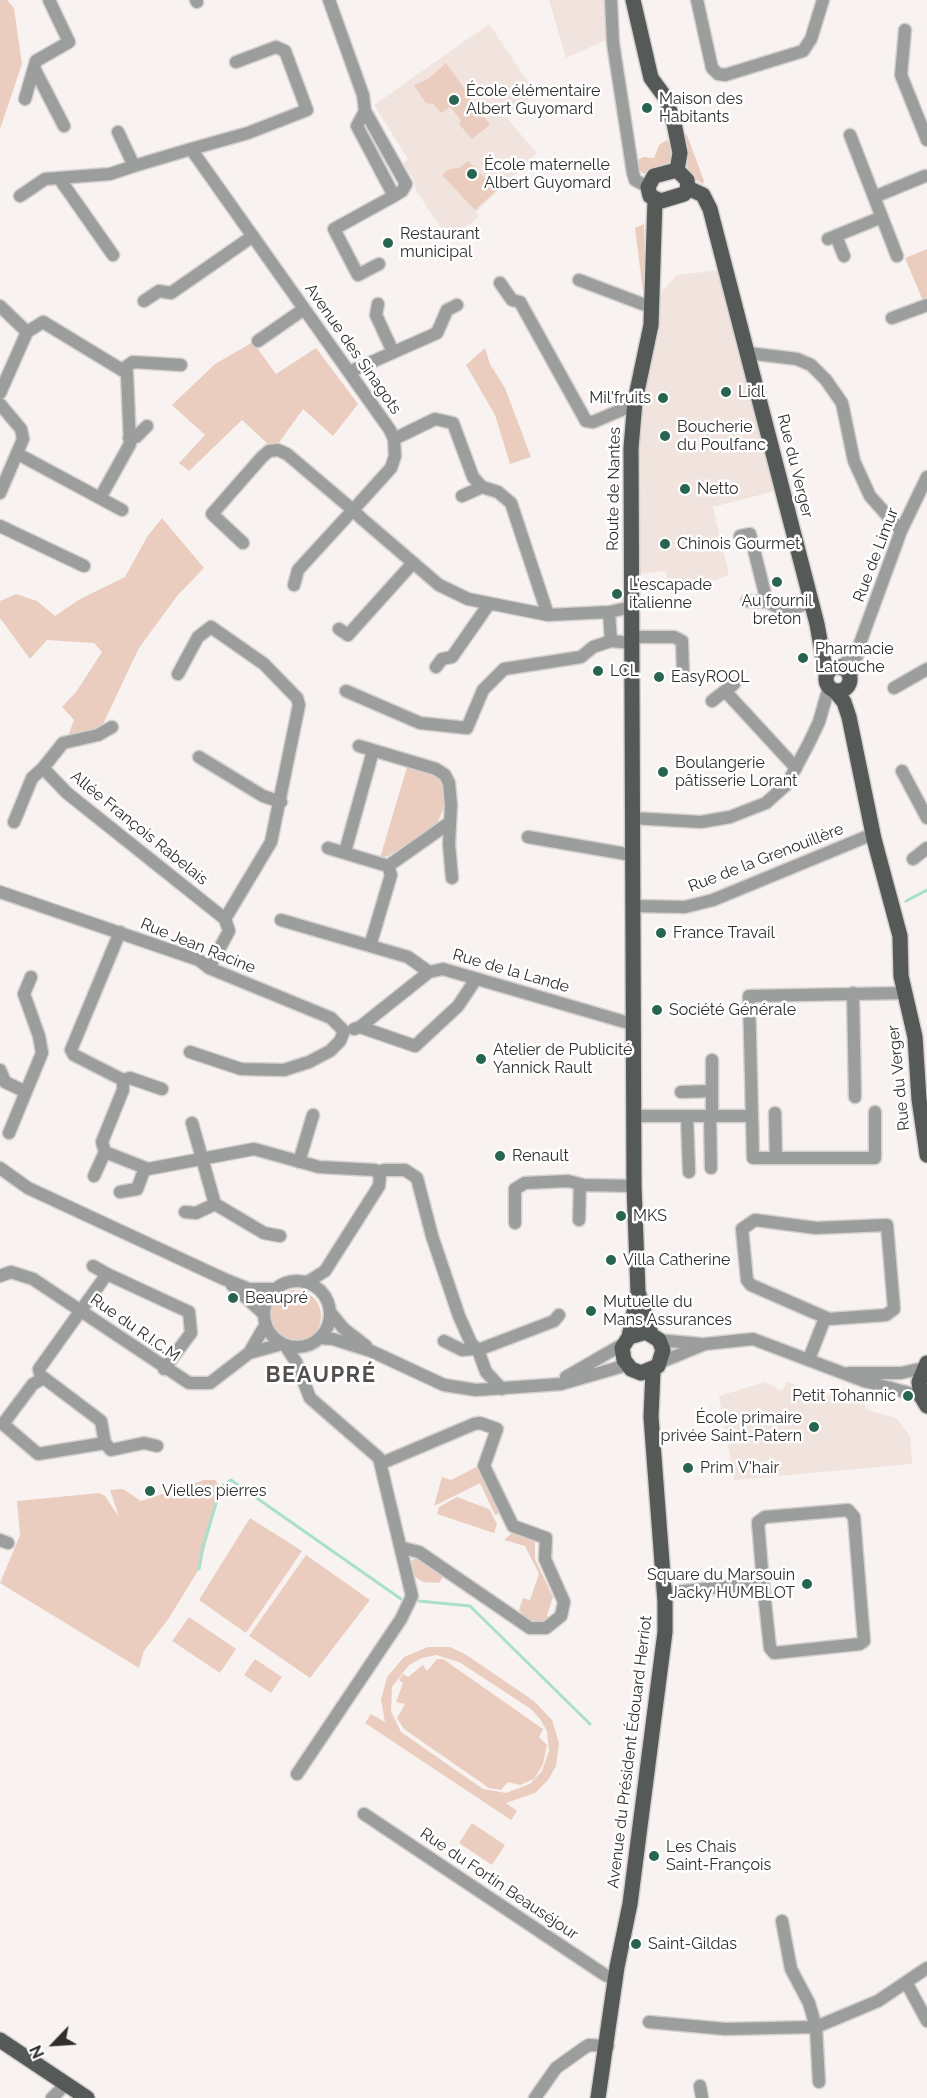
<!DOCTYPE html>
<meta charset="utf-8">
<style>
body{margin:0}
#map{position:relative;width:927px;height:2098px;overflow:hidden;background:#f8f3f1;font-family:Raleway,sans-serif}
canvas{display:block}
.north{position:absolute;left:24px;top:2014px;width:60px;height:60px;-webkit-text-stroke:4px #fff;paint-order:stroke;rotate:245deg;font-size:16px;font-weight:700;line-height:24px;text-align:center;color:#302f2e}
.north::after{content:'';display:block;margin:auto;width:21px;height:27px;background:#302f2e;clip-path:polygon(50% 0,100% 100%,50% 72%,0 100%)}
</style>
<div id="map">
<canvas width="927" height="2098"></canvas>
<div class="north">N</div>
</div>
<script>
const ctx = document.querySelector('canvas').getContext('2d');
ctx.lineJoin = 'round';
function fill(path, color) {
  ctx.fillStyle = color;
  ctx.fill(path, 'evenodd');
}
function toPath(rows) {
  const path = new Path2D();
  for (const r of rows) {
    if (r.length === 3) {
      path.moveTo(r[0] + r[2], r[1]);
      path.arc(r[0], r[1], r[2], 0, 2 * Math.PI);
      continue;
    }
    path.moveTo(r[0], r[1]);
    for (let i = 2; i < r.length; i += 2) path.lineTo(r[i], r[i + 1]);
  }
  return path;
}
function stroke(path, color, width, dash) {
  ctx.strokeStyle = color;
  ctx.lineWidth = width;
  ctx.lineCap = dash ? 'butt' : 'round';
  ctx.setLineDash(dash || []);
  ctx.stroke(path);
}
function write(font, color, halo, rows, align = 'center') {
  ctx.font = font + ' Raleway,sans-serif';
  ctx.lineWidth = 5;
  ctx.setLineDash([]);
  ctx.textBaseline = 'middle';
  ctx.strokeStyle = halo;
  ctx.fillStyle = color;
  for (const [text, x, y, turn = 0] of rows) {
    ctx.save();
    ctx.translate(x, y);
    ctx.rotate((+turn || 0) * Math.PI / 180);
    ctx.textAlign = isNaN(turn) ? turn : align;
    if (halo) ctx.strokeText(text, 0, 0);
    ctx.fillText(text, 0, 0);
    ctx.restore();
  }
}
const built = toPath([
 [549,0,605,0,613,37,566,58],
 [489,24,537,95,504,115,537,153,476,212,479,216,469,225,446,235,416,191,414,179,403,164,408,159,374,105],
 [721,270,775,491,713,507,729,575,692,588,679,588,669,584,665,571,640,574,637,463,639,423,662,291,677,275],
 [787,1381,823,1399,843,1388,861,1396,867,1410,896,1418,910,1436,912,1464,734,1480,719,1396,765,1382,782,1391]
]);
const green = toPath([
 [0,0,7,0,14,8,22,64,0,129],
 [446,63,490,125,472,139,459,124,461,120,450,107,441,113,433,104,426,103,414,85,428,79],
 [687,135,704,181,703,184,690,176,688,171,683,136],
 [667,140,669,143,674,141,673,160,646,175,641,172,634,162,643,157,654,158,659,145],
 [468,161,497,190,475,210,442,175,449,169,459,168],
 [644,224,646,290,643,292,635,228],
 [927,249,927,300,923,301,905,258],
 [253,342,276,374,316,348,358,404,333,436,303,409,278,444,269,445,242,420,189,471,179,463,205,435,172,405,215,364],
 [485,348,490,364,505,388,531,457,510,464,495,415,466,365],
 [162,518,204,568,177,596,139,648,103,724,90,733,68,736,74,720,62,707,76,692,102,652,94,643,47,640,30,659,0,618,0,601,16,594,37,601,55,616,80,599,125,577,147,537],
 [407,767,423,769,439,779,446,792,446,803,436,826,388,856,380,858],
 [295,1316,26],
 [478,1466,502,1512,495,1515,480,1483,434,1506,442,1477,451,1480],
 [204,1480,215,1480,221,1488,199,1569,169,1618,144,1651,139,1668,0,1583,20,1535,17,1501,99,1493,105,1496,119,1517,110,1490,123,1489,141,1501],
 [457,1497,489,1509,497,1524,494,1533,437,1514,439,1507],
 [250,1518,302,1551,246,1633,199,1600],
 [512,1533,535,1539,535,1559,553,1597,547,1616,555,1619,552,1623,532,1624,519,1610,523,1598,530,1600,539,1574,525,1546,504,1540],
 [306,1555,370,1600,310,1678,249,1636],
 [416,1558,443,1577,439,1583,423,1582,415,1577,411,1561],
 [189,1617,236,1649,220,1673,172,1641],
 [428,1647,450,1647,465,1654,534,1701,552,1720,559,1743,556,1766,548,1780,535,1793,506,1803,517,1811,511,1820,365,1723,371,1714,385,1722,381,1700,387,1677,404,1657],
 [436,1655,459,1662,531,1709,540,1719,547,1731,549,1751,542,1771,530,1784,506,1793,483,1789,401,1732,391,1711,392,1687,409,1665,422,1658],
 [255,1659,282,1677,271,1693,244,1675],
 [437,1659,443,1659,543,1729,539,1737,547,1745,543,1764,534,1779,520,1785,508,1782,501,1790,489,1788,404,1729,397,1718,405,1704,396,1702,403,1683,399,1680,403,1674,408,1677,423,1665,427,1671],
 [472,1823,505,1845,492,1865,459,1843]
]);
const stream = toPath([
 [906,901,927,890],
 [199,1569,203,1547,221,1487,231,1480,401,1599],
 [419,1601,470,1606,590,1724]
]);
const minor = toPath([
 [196,0,197,2],
 [329,0,363,95,365,111,357,126,394,196,334,229,358,275,379,264],
 [611,0,613,43,633,173,635,180,648,187],
 [697,0,712,68,718,74,725,75,803,51,811,39,823,0],
 [905,30,901,75,927,140],
 [34,68,64,126],
 [25,99,36,61,69,42,49,0],
 [365,111,406,184,402,191,394,196],
 [118,132,134,166,191,149,390,430,394,439,395,456,391,468,353,510,361,518,439,585,468,599,548,615,609,612,632,607],
 [850,135,897,256],
 [191,149,248,133,307,110,285,51,276,47,236,62],
 [59,178,113,255],
 [20,196,45,179,110,174,134,166],
 [874,197,925,176],
 [836,236,844,256],
 [828,239,882,217],
 [579,280,653,308],
 [500,283,512,300,520,302,586,421,593,422,626,408,633,409],
 [144,301,159,291,171,293,253,236],
 [378,304,376,315,393,352],
 [0,306,27,332,0,393],
 [892,318,927,305],
 [27,332,43,322,127,373,130,444,100,498],
 [258,341,304,309],
 [748,353,797,359,811,365,826,380,842,403,854,461,870,496,901,531],
 [123,369,133,362,181,365],
 [349,372,437,333,447,310,457,305],
 [0,404,21,429,23,439,0,493],
 [129,438,136,437,147,426],
 [394,439,435,419,453,423,473,477,482,487,498,492,511,503,548,615],
 [18,454,122,510],
 [462,496,482,487],
 [0,526,84,566],
 [740,536,750,534,767,602],
 [243,543,212,514,262,457,269,451,278,450,287,454,353,510,298,570,294,585],
 [747,601,767,602,786,611,811,602],
 [609,612,611,641],
 [339,629,348,635,412,564],
 [632,637,674,637,682,641,683,672],
 [436,667,442,659,452,657,489,604],
 [842,667,859,646,901,531,927,477],
 [178,674,198,637,211,627,264,664,297,698,299,705,271,842,225,919,229,931,209,968],
 [850,679,859,649],
 [894,688,927,669],
 [346,691,420,723,467,728,483,690,504,669,581,657,593,647,611,641,632,643],
 [725,691,796,768],
 [712,701,734,684],
 [112,727,98,735,63,743,43,768,67,793,225,919],
 [359,746,436,769,445,775,449,783,451,805,449,844,452,878],
 [199,757,263,796,281,802],
 [902,771,927,818],
 [632,818,701,822,730,817,766,803,787,784,809,743,819,722,829,687],
 [14,822,32,778,43,768],
 [528,837,632,855],
 [328,848,388,866],
 [345,852,373,751],
 [913,859,927,848],
 [388,866,449,823],
 [0,892,199,960,209,968,331,1018,344,1031],
 [633,906,685,907,713,900,873,834],
 [281,920,408,957,429,972,443,969,632,1024],
 [120,932,71,1050,74,1055,123,1080,123,1090,102,1142,105,1152,148,1169,254,1149,319,1167,375,1170,380,1176,379,1186,325,1271,306,1283],
 [370,946,391,875,388,866],
 [853,993,855,1097],
 [360,1027,415,1046,458,1006,476,979],
 [354,1029,360,1027,429,972],
 [190,1052,241,1069,284,1070,309,1062,330,1051,340,1041,344,1031],
 [712,1060,712,1116],
 [0,1070,5,1082,26,1092],
 [123,1080,130,1078,162,1089],
 [681,1092,712,1091],
 [775,1113,776,1158],
 [633,1116,752,1116,749,996,904,993],
 [687,1116,689,1172],
 [710,1116,711,1168],
 [752,1116,753,1158,875,1158,875,1112],
 [192,1123,215,1204,264,1233,280,1236],
 [9,1133,42,1053,39,1036,24,994,31,977],
 [299,1162,313,1115],
 [0,1168,28,1188,224,1279,249,1289,276,1289],
 [378,1172,384,1170,405,1170,417,1178,432,1236,459,1316,471,1343,478,1350],
 [94,1176,105,1152],
 [120,1192,137,1189,145,1168],
 [185,1212,196,1213,215,1204],
 [579,1220,580,1184],
 [755,1220,816,1228,887,1225,894,1309,886,1315,829,1319,751,1285,747,1280,742,1229,755,1220],
 [515,1223,515,1189,525,1183,568,1181,584,1185,634,1186],
 [93,1266,107,1274],
 [0,1276,11,1272,33,1279,189,1383,210,1383,249,1353,282,1344],
 [297,1314,33],
 [232,1285,264,1314],
 [330,1312,344,1329,366,1346],
 [319,1338,333,1339,371,1351,444,1385,476,1390,561,1384,627,1365],
 [659,1340,701,1344],
 [444,1341,462,1350,474,1349],
 [285,1345,296,1362,310,1398,379,1458,412,1596,401,1619,297,1774],
 [249,1353,266,1324],
 [809,1359,825,1318],
 [661,1362,705,1344,753,1339,864,1381,921,1396],
 [849,1373,901,1373,924,1368],
 [566,1377,625,1343],
 [41,1378,39,1369,107,1274,189,1312,191,1333,164,1369],
 [44,1378,101,1421,105,1443,38,1454,3,1424,33,1384,44,1378],
 [502,1389,486,1372,478,1350,554,1321,559,1315],
 [105,1443,111,1450,144,1443,157,1446],
 [382,1463,474,1424,480,1423,497,1429,484,1466,513,1526,546,1538,545,1559,564,1602,561,1616,546,1628,530,1628,419,1552,403,1548],
 [0,1540,8,1543],
 [664,1593,763,1583,770,1648,774,1653,860,1644,864,1641,854,1517,848,1510,765,1517,758,1522,763,1583],
 [364,1814,605,1975,616,1980],
 [782,1921,791,1969,809,2003,816,2027,819,2082],
 [906,1982,927,2021],
 [649,2022,725,2029,816,2027,878,2001,927,1968],
 [700,2086,702,2098],
 [52,2098,66,2084],
 [535,2098,556,2068,584,2048,589,2045,608,2046]
]);
const major = toPath([
 [633,0,651,78,665,97,674,123,680,153,677,170],
 [677,170,687,180,688,188,684,194,661,201,650,196,648,187,654,176,677,170],
 [688,188,703,195,710,209,817,624,826,674],
 [838,679,12],
 [835,691,844,702,849,717,874,839,900,936,901,976,915,1037,919,1099,927,1155],
 [651,1334,638,1292,634,1186,631,448,635,401,651,325,655,200],
 [629,1337,646,1332,659,1340,663,1350,658,1366,641,1373,631,1369,624,1360,622,1348,629,1337,638,1292],
 [927,1363,919,1382,921,1396,927,1406],
 [0,2040,87,2098],
 [598,2098,617,1967,630,1904,665,1632,665,1602,651,1417,653,1371]
]);
const markers = [
 [454,100,6,"#286551"],
 [647,108,6,"#286551"],
 [472,174,6,"#286551"],
 [388,243,6,"#286551"],
 [726,392,6,"#286551"],
 [663,398,6,"#286551"],
 [665,436,6,"#286551"],
 [685,489,6,"#286551"],
 [665,544,6,"#286551"],
 [777,582,6,"#286551"],
 [617,594,6,"#286551"],
 [803,658,6,"#286551"],
 [598,671,6,"#286551"],
 [659,677,6,"#286551"],
 [663,772,6,"#286551"],
 [661,933,6,"#286551"],
 [657,1010,6,"#286551"],
 [481,1059,6,"#286551"],
 [500,1156,6,"#286551"],
 [621,1216,6,"#286551"],
 [611,1260,6,"#286551"],
 [233,1298,6,"#286551"],
 [591,1311,6,"#286551"],
 [908,1396,6,"#286551"],
 [814,1427,6,"#286551"],
 [688,1468,6,"#286551"],
 [150,1491,6,"#286551"],
 [807,1584,6,"#286551"],
 [654,1856,6,"#286551"],
 [636,1944,6,"#286551"]
];
const poiNames = [
 ["École élémentaire",466,91],
 ["Albert Guyomard",466,109],
 ["Maison des",659,99],
 ["Habitants",659,117],
 ["École maternelle",484,165],
 ["Albert Guyomard",484,183],
 ["Restaurant",400,234],
 ["municipal",400,252],
 ["Lidl",738,392],
 ["Mil'fruits",651,398,"right"],
 ["Boucherie",677,427],
 ["du Poulfanc",677,445],
 ["Netto",697,489],
 ["Chinois Gourmet",677,544],
 ["L'escapade",629,585],
 ["italienne",629,603],
 ["Au fournil",777,601,"center"],
 ["breton",777,619,"center"],
 ["Pharmacie",815,649],
 ["Latouche",815,667],
 ["LCL",610,671],
 ["EasyROOL",671,677],
 ["Boulangerie",675,763],
 ["pâtisserie Lorant",675,781],
 ["France Travail",673,933],
 ["Société Générale",669,1010],
 ["Atelier de Publicité",493,1050],
 ["Yannick Rault",493,1068],
 ["Renault",512,1156],
 ["MKS",633,1216],
 ["Villa Catherine",623,1260],
 ["Beaupré",245,1298],
 ["Mutuelle du",603,1302],
 ["Mans Assurances",603,1320],
 ["Petit Tohannic",896,1396,"right"],
 ["École primaire",802,1418,"right"],
 ["privée Saint-Patern",802,1436,"right"],
 ["Prim V'hair",700,1468],
 ["Vielles pierres",162,1491],
 ["Square du Marsouin",795,1575,"right"],
 ["Jacky HUMBLOT",795,1593,"right"],
 ["Les Chais",666,1847],
 ["Saint-François",666,1865],
 ["Saint-Gildas",648,1944]
];
const streetNames = [
 ["Avenue des Sinagots",353,349,55],
 ["Rue du Verger",795,466,76],
 ["Route de Nantes",614,489,-89],
 ["Rue de Limur",876,555,-69],
 ["Allée François Rabelais",139,828,39],
 ["Rue de la Grenouillère",766,858,-21],
 ["Rue Jean Racine",198,946,22],
 ["Rue de la Lande",511,971,16],
 ["Rue du Verger",899,1078,-96],
 ["Rue du R.I.C.M",135,1328,35],
 ["Avenue du Président Édouard Herriot",630,1752,-83],
 ["Rue du Fortin Beauséjour",499,1884,34]
];
const districtNames = [
 ["BEAUPRÉ",321,1375]
];
fill(built, '#f1e4de');
fill(green, '#ebcdbf');
stroke(stream, '#aae0cb', 3);
stroke(minor, '#d4d0ce', 15);
stroke(major, '#d4d0ce', 18);
stroke(minor, '#9c9e9d', 12);
stroke(major, '#555957', 15);
for (const [x, y, r, color] of markers) {
  const dot = new Path2D();
  dot.arc(x, y, r, 0, 2 * Math.PI);
  ctx.fillStyle = color;
  ctx.fill(dot);
  stroke(dot, '#fff', 2);
}
write('16px', '#302f2e', '#fff', poiNames, 'left');
write('16px', '#302f2e', '#fff', streetNames);
ctx.letterSpacing = '1.5px';
write('bold 22px', '#524f4d', '#fff', districtNames);
ctx.letterSpacing = '0px';
</script>
